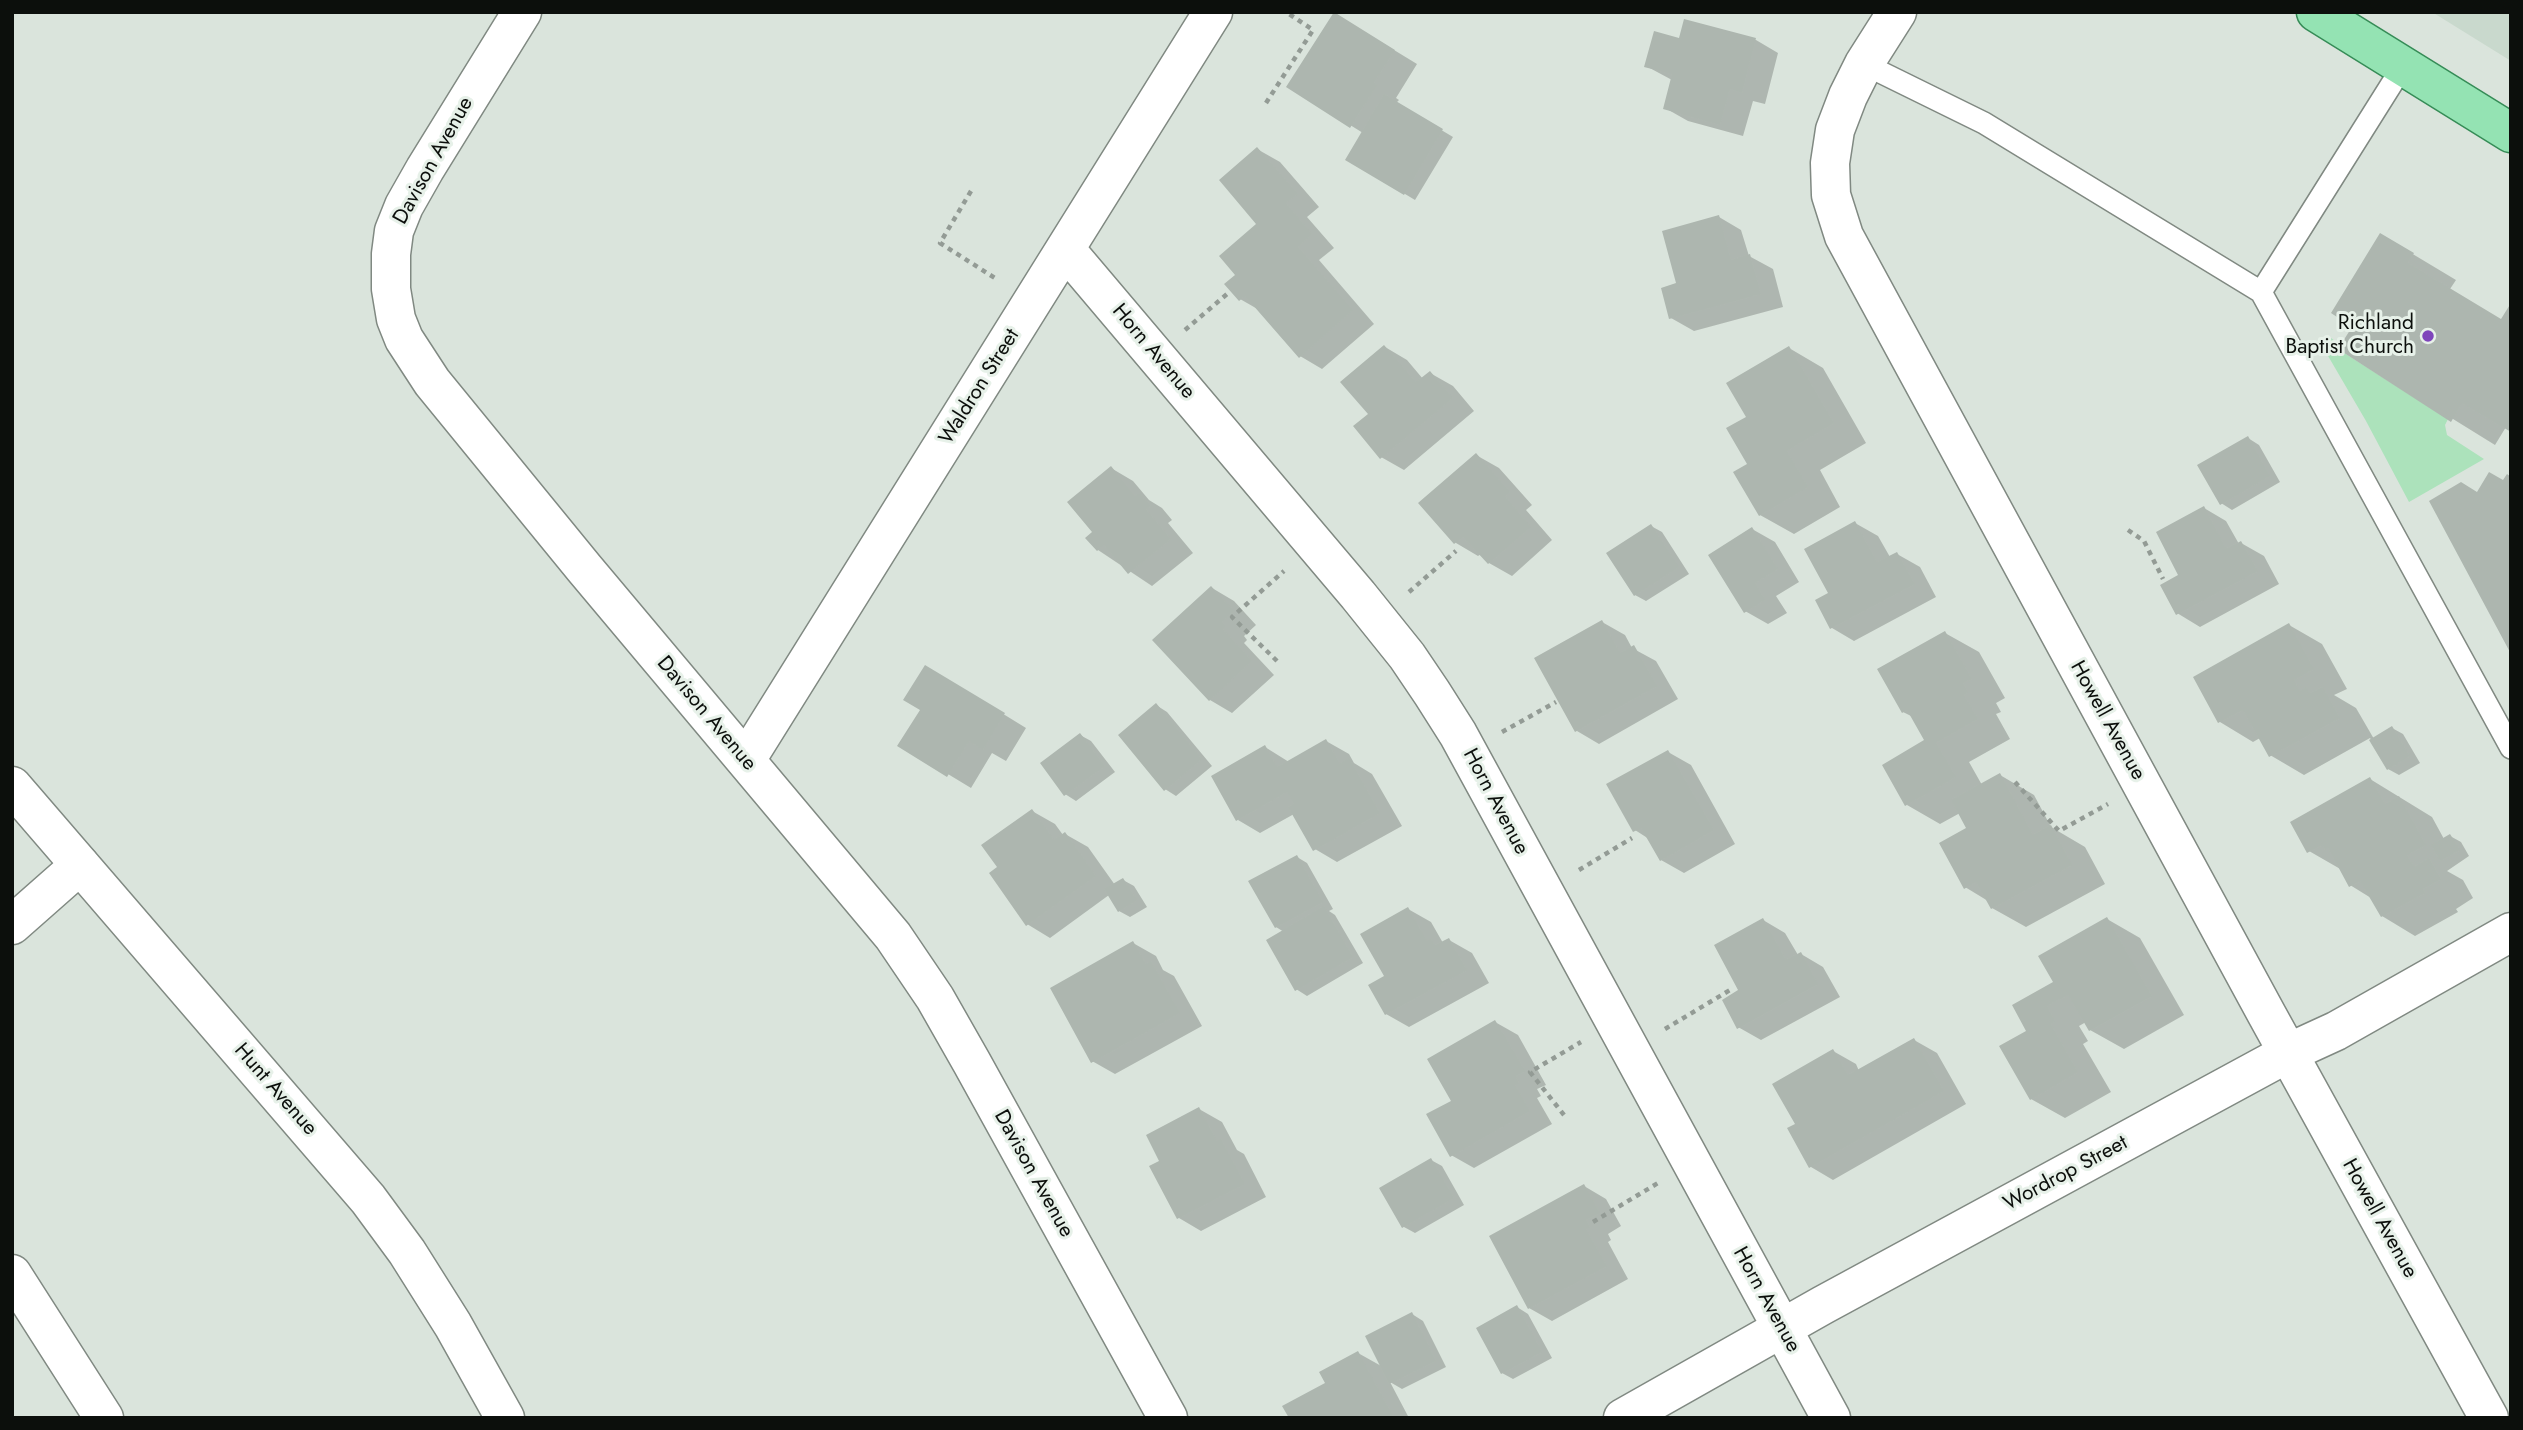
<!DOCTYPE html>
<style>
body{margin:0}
#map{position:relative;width:2523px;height:1430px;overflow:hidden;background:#dae4dc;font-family:Jost,sans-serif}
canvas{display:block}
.frame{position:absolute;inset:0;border:14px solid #0c0f0c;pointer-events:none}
</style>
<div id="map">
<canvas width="2523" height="1430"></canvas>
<div class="frame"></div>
</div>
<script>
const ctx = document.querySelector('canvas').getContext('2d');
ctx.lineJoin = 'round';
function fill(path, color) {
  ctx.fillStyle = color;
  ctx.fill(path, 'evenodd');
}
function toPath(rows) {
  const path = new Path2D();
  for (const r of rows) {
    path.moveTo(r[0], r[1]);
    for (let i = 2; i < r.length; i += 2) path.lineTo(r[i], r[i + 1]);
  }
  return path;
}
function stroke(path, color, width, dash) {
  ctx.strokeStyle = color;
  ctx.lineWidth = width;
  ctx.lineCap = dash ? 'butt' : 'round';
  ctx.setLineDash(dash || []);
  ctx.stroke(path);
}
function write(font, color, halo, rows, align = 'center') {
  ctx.font = font + ' Jost,sans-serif';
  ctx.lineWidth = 6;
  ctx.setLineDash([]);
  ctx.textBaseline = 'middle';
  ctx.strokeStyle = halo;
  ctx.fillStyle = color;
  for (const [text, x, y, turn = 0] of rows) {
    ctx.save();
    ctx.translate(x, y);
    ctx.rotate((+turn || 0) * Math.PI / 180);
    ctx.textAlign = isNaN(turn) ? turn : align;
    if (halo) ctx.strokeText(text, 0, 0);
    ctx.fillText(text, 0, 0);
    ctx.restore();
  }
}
const built = toPath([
 [2432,12,2511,12,2511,61]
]);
const green = toPath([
 [2331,338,2340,345,2338,349,2448,419,2445,425,2447,435,2484,459,2409,502,2366,421,2324,349]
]);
const shadow = toPath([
 [1335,14,1417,64,1396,98,1399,100,1396,103,1453,137,1415,200,1347,159,1363,133,1289,87],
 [1685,21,1756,40,1778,53,1765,104,1753,101,1743,136,1688,121,1665,108,1672,80,1646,66,1680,40],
 [1257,149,1280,162,1319,207,1307,217,1334,248,1319,260,1374,324,1322,369,1300,356,1261,311,1240,299,1238,275,1259,224],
 [1719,217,1741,230,1749,256,1773,269,1783,307,1694,331,1671,318,1678,284],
 [2381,235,2456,280,2450,289,2502,321,2506,427,2495,445,2340,349,2354,326],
 [1385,347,1407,360,1423,379,1430,373,1453,386,1474,411,1404,470,1381,457,1370,415],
 [1789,348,1823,368,1866,443,1820,470,1840,507,1794,534,1760,515,1749,465,1749,418],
 [2248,438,2259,445,2280,482,2232,510,2221,503],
 [1476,455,1499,468,1532,505,1526,510,1552,540,1512,576,1489,563,1481,554,1478,556,1456,543,1421,503],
 [1111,468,1133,481,1149,500,1162,508,1172,520,1168,523,1193,553,1152,586,1098,550,1095,532],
 [2204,508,2226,521,2239,544,2241,543,2264,556,2279,584,2200,627,2177,613,2181,576],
 [1855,523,1878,536,1890,557,1897,554,1920,567,1936,597,1854,641,1832,628,1830,594],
 [1651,526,1662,532,1689,574,1646,601,1635,595,1608,554],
 [1752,529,1775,542,1799,582,1776,596,1787,613,1768,624,1745,611],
 [1212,588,1234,601,1256,625,1244,636,1247,640,1244,643,1274,675,1232,713,1210,700],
 [1602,622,1625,635,1632,648,1656,661,1678,699,1599,744,1577,731],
 [2289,625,2322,644,2347,689,2334,695,2356,708,2374,739,2392,728,2403,734,2420,763,2399,775,2388,769,2370,738,2304,775,2270,755,2260,738,2253,742,2220,722,2195,677],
 [1945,633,1979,652,2005,698,1996,703,2001,712,1996,714,2010,739,1969,762,1982,785,2000,775,2034,795,2051,827,2085,847,2105,884,2026,927,1992,908,1988,901,1965,887,1969,828,1960,813,1940,824,1907,805,1926,741,1913,717,1903,712],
 [948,680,1026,728,1006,761,992,753,971,788,900,745],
 [1156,705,1167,712,1212,766,1176,796,1165,789],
 [1080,735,1091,741,1115,772,1076,801,1065,794],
 [1326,741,1349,754,1354,763,1372,774,1402,826,1337,862,1315,849,1294,814,1260,833,1238,820,1265,747,1289,762],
 [1668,752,1691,765,1735,844,1684,873,1661,860,1649,839,1635,830],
 [2370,779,2432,817,2444,839,2450,836,2461,842,2469,856,2447,871,2463,880,2473,898,2456,909,2458,912,2415,936,2382,916,2371,898,2350,885,2342,870,2309,851],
 [1032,811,1055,824,1063,835,1065,834,1088,847,1115,885,1123,880,1134,886,1147,907,1130,917,1119,911,1109,895,1050,938,1027,924,999,867],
 [1297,857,1307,863,1333,909,1329,911,1335,915,1363,963,1307,996,1296,989,1284,932,1276,927],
 [1408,909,1431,922,1443,943,1449,940,1472,953,1489,983,1409,1027,1386,1014,1386,977],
 [2107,919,2140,938,2184,1015,2124,1049,2090,1030,2086,1022,2079,1026,2088,1041,2083,1044,2111,1092,2065,1118,2031,1099,2029,1032,2055,983],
 [1763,920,1785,933,1798,955,1801,954,1823,967,1840,997,1761,1040,1738,1027,1741,991],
 [1133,943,1156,956,1163,970,1174,976,1202,1026,1115,1074,1092,1061],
 [1495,1022,1518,1035,1546,1085,1537,1089,1541,1096,1537,1098,1552,1124,1474,1168,1451,1155,1454,1101],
 [1914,1040,1937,1053,1966,1104,1833,1180,1811,1167,1797,1124,1833,1051,1856,1064,1859,1071],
 [1199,1109,1222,1122,1237,1150,1244,1154,1266,1197,1201,1231,1179,1218],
 [1431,1160,1442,1166,1464,1205,1415,1233,1404,1227,1381,1189],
 [1584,1186,1606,1199,1621,1226,1608,1234,1611,1240,1608,1242,1628,1279,1552,1321,1529,1308],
 [1517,1307,1528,1314,1552,1358,1513,1379,1502,1373],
 [1412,1314,1423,1321,1446,1367,1402,1389,1390,1382,1409,1418,1290,1418,1358,1353,1383,1367]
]);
const building = toPath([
 [1334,12,1395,50,1374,83,1377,85,1350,128,1286,87],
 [1684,19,1756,38,1742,93,1730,89,1720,125,1663,109,1672,74,1644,67,1654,31,1679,38],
 [1384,94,1443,129,1404,195,1345,160],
 [1257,147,1298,194,1286,203,1312,234,1298,247,1353,310,1299,358,1245,296,1239,301,1224,284,1235,275,1219,256,1256,224,1219,180],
 [1719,215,1731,260,1750,254,1761,294,1669,319,1661,288,1676,283,1662,231],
 [2380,233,2414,253,2408,263,2501,319,2511,303,2511,432,2462,403,2451,422,2338,349,2352,327,2331,313],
 [1384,345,1416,382,1430,371,1453,398,1380,459,1353,426,1368,414,1340,382],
 [1789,346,1834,423,1787,451,1808,487,1759,516,1733,472,1747,464,1726,428,1746,417,1726,383],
 [2248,436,2270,476,2220,505,2197,465],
 [1476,453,1510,492,1505,496,1531,527,1488,564,1463,537,1454,544,1418,503],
 [1111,466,1135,496,1139,493,1151,506,1146,509,1171,539,1128,574,1104,545,1097,551,1085,538,1092,532,1067,502],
 [2489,472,2503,480,2507,474,2511,477,2511,654,2429,501,2461,482,2477,492],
 [2204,506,2226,549,2241,541,2258,571,2176,615,2160,585,2178,575,2156,532],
 [1855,521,1877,562,1897,552,1915,584,1830,629,1815,600,1828,593,1804,549],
 [1651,524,1679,567,1634,596,1606,553],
 [1752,527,1778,569,1755,583,1765,600,1744,613,1708,555],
 [1211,586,1234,611,1222,622,1226,626,1223,629,1252,661,1209,701,1152,640],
 [1602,620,1620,653,1634,645,1657,686,1575,732,1534,658],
 [2289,623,2314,669,2294,680,2300,691,2306,687,2310,693,2323,687,2340,718,2269,757,2243,710,2218,723,2193,677],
 [1945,631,1972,679,1963,683,1968,692,1964,695,1978,719,1936,743,1956,777,1905,806,1882,765,1924,740,1907,710,1902,713,1877,669],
 [925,665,1005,713,983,750,969,741,947,777,897,746,920,710,903,700],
 [1156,703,1202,759,1164,791,1118,735],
 [2392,726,2410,756,2387,770,2369,740],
 [1080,733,1105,766,1064,796,1040,763],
 [1326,739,1340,764,1349,758,1380,813,1313,851,1288,807,1294,804,1287,792,1236,821,1211,776,1265,745,1277,767],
 [1668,750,1714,830,1660,861,1641,828,1633,832,1606,784],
 [2000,773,2033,835,2051,825,2072,865,1991,909,1976,882,1964,889,1939,843,1966,828,1951,800],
 [2370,777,2385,804,2399,796,2426,845,2407,855,2414,867,2429,858,2441,879,2423,889,2425,893,2381,917,2360,881,2349,887,2328,848,2325,850,2322,845,2307,853,2290,822],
 [1032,809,1054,840,1065,832,1096,876,1026,926,989,873,997,867,981,845],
 [2450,834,2460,850,2440,861,2431,845],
 [1297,855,1323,902,1275,928,1248,881],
 [1123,878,1137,900,1118,912,1104,889],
 [1324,906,1353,957,1295,991,1266,940],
 [1408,907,1427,941,1431,939,1435,945,1449,938,1467,970,1385,1015,1368,985,1384,976,1360,934],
 [2107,917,2152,996,2089,1031,2068,995,2047,1006,2055,1021,2051,1024,2078,1072,2030,1100,1999,1046,2026,1031,2012,1005,2053,982,2038,956],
 [1763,918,1786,960,1801,952,1818,984,1737,1029,1722,1000,1738,990,1714,945],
 [1133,941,1146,964,1151,961,1180,1013,1091,1063,1050,988],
 [1495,1020,1525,1071,1516,1076,1519,1083,1515,1085,1530,1111,1450,1157,1426,1114,1451,1101,1427,1059],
 [1914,1038,1944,1091,1809,1168,1787,1128,1795,1124,1772,1084,1833,1049,1848,1075],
 [1199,1107,1217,1141,1221,1139,1245,1184,1177,1219,1149,1166,1159,1161,1146,1135],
 [1431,1158,1454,1198,1402,1228,1379,1188],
 [1584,1184,1600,1213,1586,1220,1590,1227,1586,1229,1607,1266,1528,1309,1489,1236],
 [1517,1305,1542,1352,1501,1374,1476,1328],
 [1412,1312,1436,1361,1389,1384,1365,1336],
 [1358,1351,1394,1418,1289,1418,1282,1406,1325,1383,1319,1372]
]);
const path = toPath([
 [1266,103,1313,30,1286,12],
 [971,191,940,243,998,280],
 [1185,330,1227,294],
 [2128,530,2144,541,2163,579],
 [1409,592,1456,551],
 [1277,661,1232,617,1284,571],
 [1502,732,1556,702],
 [2015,782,2059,831,2108,804],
 [1579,870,1632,838],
 [1665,1029,1730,990],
 [1564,1115,1530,1072,1581,1042],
 [1593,1222,1658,1183]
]);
const service = toPath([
 [1864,64,1984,123,2261,292,2511,748],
 [2261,292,2403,66]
]);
const minor = toPath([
 [1897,12,1864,64,1848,96,1835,130,1830,163,1831,195,1844,236,2266,1013,2489,1418],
 [1066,250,1358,595,1407,656,1432,693,1458,734,1831,1418],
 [746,760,1213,12],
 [12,925,80,865],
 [12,1274,104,1418],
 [1623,1418,1823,1305,2288,1053,2336,1031,2511,932]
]);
const tertiary = toPath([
 [522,12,425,169,404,206,394,231,391,254,391,289,396,319,404,339,432,382,584,568,893,936,935,998,972,1063,1168,1418],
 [12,786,368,1199,407,1252,453,1325,505,1418]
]);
const primary = toPath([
 [2316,12,2511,133]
]);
const markers = [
 [2428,336,7,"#7f45bb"]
];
const streetNames = [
 ["Davison Avenue",434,161,-61],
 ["Horn Avenue",1153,352,50],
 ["Waldron Street",980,387,-58],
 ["Davison Avenue",706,714,50],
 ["Howell Avenue",2107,721,61],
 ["Horn Avenue",1495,802,62],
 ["Hunt Avenue",275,1090,49],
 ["Davison Avenue",1033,1174,61],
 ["Wordrop Street",2066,1174,-28],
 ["Howell Avenue",2379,1219,61],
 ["Horn Avenue",1766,1300,61]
];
const poiNames = [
 ["Richland",2414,324],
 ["Baptist Church",2414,348]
];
fill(built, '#c9d9cd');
fill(green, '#ace2bb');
fill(shadow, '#0003');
fill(building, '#adb6af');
stroke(service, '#808982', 24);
stroke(minor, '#808982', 41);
stroke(tertiary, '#808982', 41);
stroke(primary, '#368c57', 41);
stroke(path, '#939b95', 4.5, [5, 5]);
stroke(service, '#fff', 21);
stroke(minor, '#fff', 38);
stroke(tertiary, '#fff', 38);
stroke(primary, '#94e3b3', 38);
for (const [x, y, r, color] of markers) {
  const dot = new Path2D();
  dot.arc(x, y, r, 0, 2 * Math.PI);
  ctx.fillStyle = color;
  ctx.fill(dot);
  stroke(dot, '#e7f1e9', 2.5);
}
write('21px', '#0c0f0c', '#e7f1e9', streetNames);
write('21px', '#0c0f0c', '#e7f1e9', poiNames, 'right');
</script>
